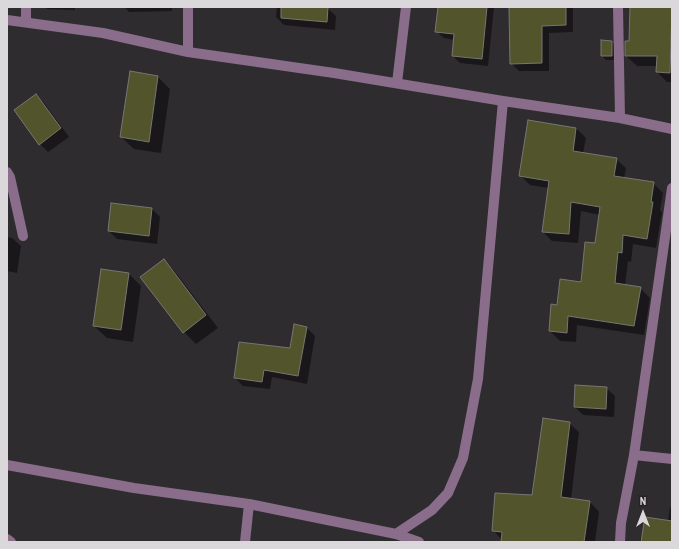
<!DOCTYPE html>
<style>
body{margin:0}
#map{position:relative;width:679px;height:549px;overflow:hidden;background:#2f2c30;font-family:"Archivo Narrow",sans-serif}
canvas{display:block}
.frame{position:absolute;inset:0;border:8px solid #dbd8db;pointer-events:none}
.north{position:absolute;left:623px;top:493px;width:40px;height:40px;-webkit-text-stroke:3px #262226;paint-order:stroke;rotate:0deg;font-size:11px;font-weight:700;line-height:16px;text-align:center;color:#dbd8db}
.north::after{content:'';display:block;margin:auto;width:14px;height:18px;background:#dbd8db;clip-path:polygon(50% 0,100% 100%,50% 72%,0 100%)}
</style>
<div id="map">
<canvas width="679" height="549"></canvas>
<div class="frame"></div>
<div class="north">N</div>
</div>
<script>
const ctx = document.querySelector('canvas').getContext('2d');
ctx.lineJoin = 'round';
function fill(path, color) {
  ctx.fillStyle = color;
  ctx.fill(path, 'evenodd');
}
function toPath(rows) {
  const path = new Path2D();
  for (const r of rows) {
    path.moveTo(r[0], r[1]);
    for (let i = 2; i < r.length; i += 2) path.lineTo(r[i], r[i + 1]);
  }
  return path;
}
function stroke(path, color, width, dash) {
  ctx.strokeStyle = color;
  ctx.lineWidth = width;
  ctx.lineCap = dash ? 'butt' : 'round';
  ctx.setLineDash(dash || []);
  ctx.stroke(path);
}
const shadow = toPath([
 [41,7,75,7,75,10,47,9,45,7],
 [125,7,172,7,172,11,129,12],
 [226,7,240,7,240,8],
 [277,7,327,8,336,16,335,30,284,25,276,17],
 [439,7,494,7,488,66,460,63,453,56,455,40,444,38,436,31],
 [510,7,573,7,573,32,549,33,549,71,519,71,511,63],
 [631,7,672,8,672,82,667,82,657,72,657,66,637,66,626,56,630,42],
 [612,42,616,46,616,60,606,60,602,56],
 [158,77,170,89,161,153,134,149,121,137],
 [36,95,44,103,69,137,48,152,40,144],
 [576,128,586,138,583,153,616,159,626,168,624,179,653,183,663,193,660,210,662,212,656,248,633,244,631,262,628,261,625,286,640,288,650,298,644,335,577,325,576,342,560,341,550,331,558,306,582,283,595,244,600,215,581,211,578,243,552,241,543,232,549,188,530,185,520,175],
 [574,135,576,135,573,156,571,155],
 [152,209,160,217,157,244,117,239,109,231],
 [7,237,12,238,21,246,17,273,7,271],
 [164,260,176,273,218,328,196,344,184,332],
 [129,274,141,286,133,342,107,338,94,326],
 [295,326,307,328,315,336,307,384,272,377,270,389,243,386,235,378,290,349],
 [606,388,615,396,614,417,583,415,575,407],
 [569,423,579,432,571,499,590,502,599,512,595,542,502,542,502,540,493,530,532,496],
 [670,507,672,508,672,542,640,542,641,536,643,536,668,522]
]);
const building = toPath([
 [281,7,328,7,327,22,281,18,281,7],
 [438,7,487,7,482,59,452,56,454,34,435,32,438,7],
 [509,7,566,7,566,25,542,26,542,63,510,64,509,7],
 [630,7,672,7,670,73,656,72,657,56,625,56,625,41,629,41,630,7],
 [601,40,612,41,612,56,601,56,601,40],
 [130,71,158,76,149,142,120,137,130,71],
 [36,94,61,128,39,145,14,110,36,94],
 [528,120,576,128,573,151,617,158,614,176,654,182,651,202,653,202,647,239,623,235,622,253,618,252,615,283,641,287,634,326,568,316,567,333,549,331,551,304,557,305,560,279,581,282,585,242,595,243,600,207,571,202,569,234,542,232,549,181,519,176,528,120],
 [111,203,152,208,149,236,108,231,111,203],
 [164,259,206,315,183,333,140,277,164,259],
 [101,269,129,273,121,330,93,326,101,269],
 [294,324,307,327,298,376,264,370,262,382,234,378,239,342,290,348,294,324],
 [575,385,607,387,606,409,574,407,575,385],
 [543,418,570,422,561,497,590,501,584,542,501,542,502,532,492,531,495,493,532,495,543,418],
 [645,517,672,521,672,542,641,542,645,517]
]);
const minor = toPath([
 [618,7,620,118],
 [7,20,103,33,188,52,334,73,503,101,620,118,672,129],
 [26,22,26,7],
 [188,52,188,7],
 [397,83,406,7],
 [7,172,10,177,23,236],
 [634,455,672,459],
 [7,465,134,488,249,504,396,534,419,542],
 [396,534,432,510,448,493,463,458,478,379,503,101],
 [7,539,11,542],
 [245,542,249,504],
 [620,542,621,523,634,455,672,188]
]);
fill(shadow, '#0007');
fill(building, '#52542b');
stroke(building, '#767772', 1);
stroke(minor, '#896d8a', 10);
</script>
